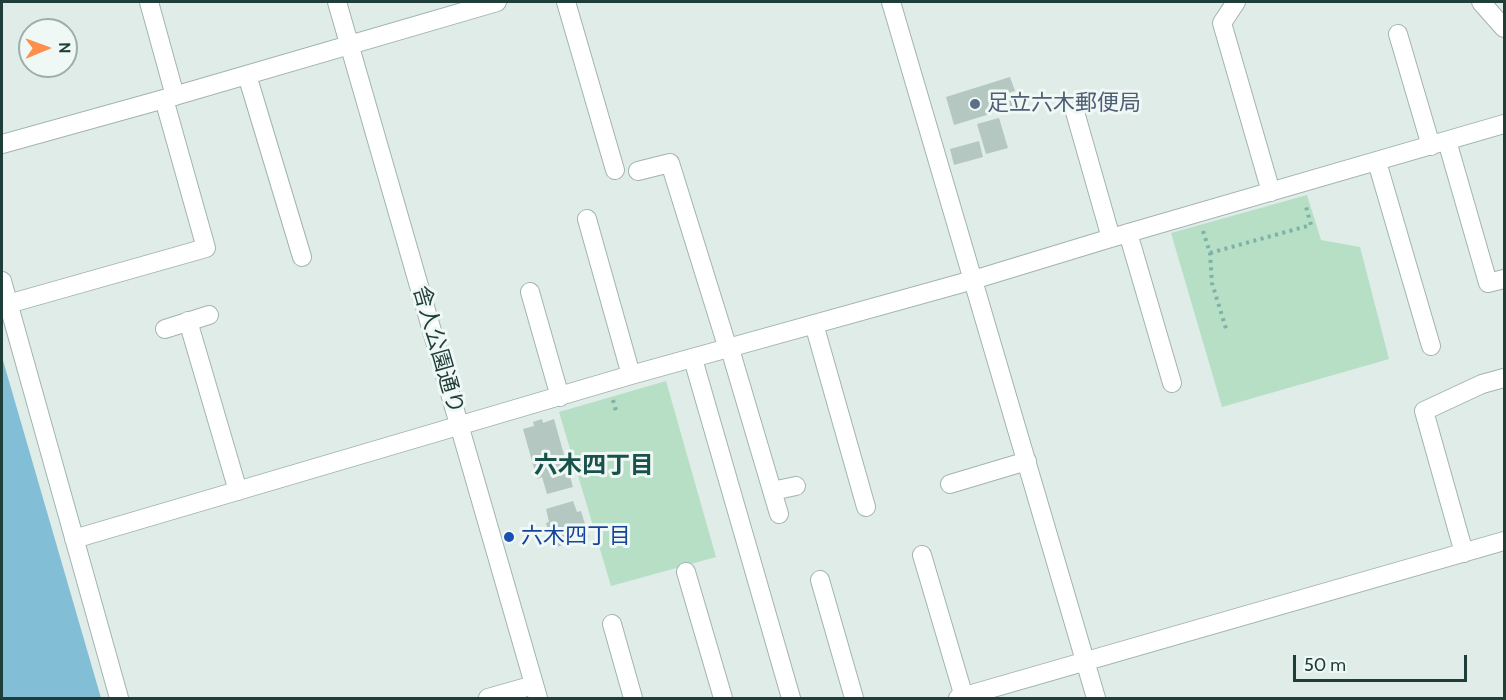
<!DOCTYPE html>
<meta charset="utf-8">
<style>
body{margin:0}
#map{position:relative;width:1506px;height:700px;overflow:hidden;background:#dfece8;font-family:Cabin,sans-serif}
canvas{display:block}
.frame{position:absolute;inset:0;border:3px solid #1f3d39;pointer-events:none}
.north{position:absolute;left:18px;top:18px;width:60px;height:60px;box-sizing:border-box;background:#f0f8f5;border:2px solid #9cadaa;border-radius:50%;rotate:89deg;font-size:16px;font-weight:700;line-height:24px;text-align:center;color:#1f3d39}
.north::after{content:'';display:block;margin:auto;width:21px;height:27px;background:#fe8f4b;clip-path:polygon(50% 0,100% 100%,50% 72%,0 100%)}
.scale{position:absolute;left:1293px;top:655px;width:174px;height:27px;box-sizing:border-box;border:3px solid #1f3d39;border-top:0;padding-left:8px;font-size:18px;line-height:21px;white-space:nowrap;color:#1f3d39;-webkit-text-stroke:4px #f0f8f5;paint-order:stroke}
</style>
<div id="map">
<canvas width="1506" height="700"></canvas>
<div class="frame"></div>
<div class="north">N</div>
<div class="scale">50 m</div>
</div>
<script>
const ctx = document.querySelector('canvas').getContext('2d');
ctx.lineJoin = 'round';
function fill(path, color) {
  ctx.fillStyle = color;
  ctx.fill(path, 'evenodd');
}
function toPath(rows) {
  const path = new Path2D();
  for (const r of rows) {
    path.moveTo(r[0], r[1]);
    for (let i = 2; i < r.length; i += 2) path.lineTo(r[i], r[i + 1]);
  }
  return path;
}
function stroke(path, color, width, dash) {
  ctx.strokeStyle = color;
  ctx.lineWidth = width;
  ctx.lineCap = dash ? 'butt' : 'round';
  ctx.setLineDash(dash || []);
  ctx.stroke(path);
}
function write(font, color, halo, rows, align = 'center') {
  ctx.font = font + ' Cabin,"Noto Sans JP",sans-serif';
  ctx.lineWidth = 6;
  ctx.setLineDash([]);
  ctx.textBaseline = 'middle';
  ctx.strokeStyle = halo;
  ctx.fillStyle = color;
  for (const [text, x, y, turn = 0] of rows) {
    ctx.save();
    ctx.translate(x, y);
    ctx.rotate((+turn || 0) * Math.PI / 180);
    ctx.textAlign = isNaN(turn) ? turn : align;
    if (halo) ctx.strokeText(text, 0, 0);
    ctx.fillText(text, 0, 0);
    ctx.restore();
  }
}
const green = toPath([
 [1307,195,1321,240,1360,247,1389,359,1222,407,1171,233],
 [666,381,716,557,611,586,559,412]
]);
const water = toPath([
 [2,357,101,698,2,698]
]);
const building = toPath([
 [1010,77,1015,91,1008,93,1013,107,954,125,946,97],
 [999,118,1008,148,986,154,977,124],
 [979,141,983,157,954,165,950,149],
 [542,419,543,423,554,419,573,487,547,494,542,477,537,479,523,429,534,426,533,422],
 [573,501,577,512,581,511,589,537,553,548,546,523,549,522,546,509]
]);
const path = toPath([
 [1203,231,1210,253,1212,283,1227,332],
 [1210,253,1311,225,1305,203],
 [613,400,617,414]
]);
const minor = toPath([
 [149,2,175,96],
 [337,2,538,698],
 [566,2,615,170],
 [891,2,1096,698],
 [1236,2,1222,23,1271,192],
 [1481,2,1504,28],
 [1398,34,1431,146],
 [247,75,302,257],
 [1075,112,1111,238],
 [1447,141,1488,283,1504,279],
 [2,144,164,99,497,2],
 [1377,162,1431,346],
 [638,171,670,163,728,349],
 [587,219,631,375],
 [1128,233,1172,383],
 [2,281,119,698],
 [530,292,560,397],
 [8,304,206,248,164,99],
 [188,321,238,491],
 [814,324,866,507],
 [165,329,209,315],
 [730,349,779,514],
 [693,359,791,698],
 [950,484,1027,461],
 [772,491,796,486],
 [74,539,631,375,973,280,1111,238,1504,124],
 [1464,553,1424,411,1482,384,1504,378],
 [922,555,964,697],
 [686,572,723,698],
 [820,580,854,698],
 [612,624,633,698],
 [488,698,534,685],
 [958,698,1504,541]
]);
const markers = [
 [975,104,6,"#5c6f8a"],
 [509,537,6,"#1a4fb4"]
];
const serviceNames = [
 ["足立六木郵便局",987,104]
];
const streetNames = [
 ["舎人公園通り",438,350,74]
];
const transitNames = [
 ["六木四丁目",521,537]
];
const neighbourhoodNames = [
 ["六木四丁目",594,466]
];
fill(green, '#b6dfc6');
fill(water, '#82bed6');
fill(building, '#b4c7c1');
stroke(minor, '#a2b4b0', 20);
stroke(path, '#7db2a8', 4, [3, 4.5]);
stroke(minor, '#fff', 18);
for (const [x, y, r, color] of markers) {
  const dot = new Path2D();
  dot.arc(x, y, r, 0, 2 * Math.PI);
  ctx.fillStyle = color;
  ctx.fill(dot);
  stroke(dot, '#f0f8f5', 2);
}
write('22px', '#4e5e75', '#f0f8f5', serviceNames, 'left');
write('22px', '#1f3d39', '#f0f8f5', streetNames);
write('22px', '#164399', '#f0f8f5', transitNames, 'left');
write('bold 24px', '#19514b', '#f0f8f5', neighbourhoodNames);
</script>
